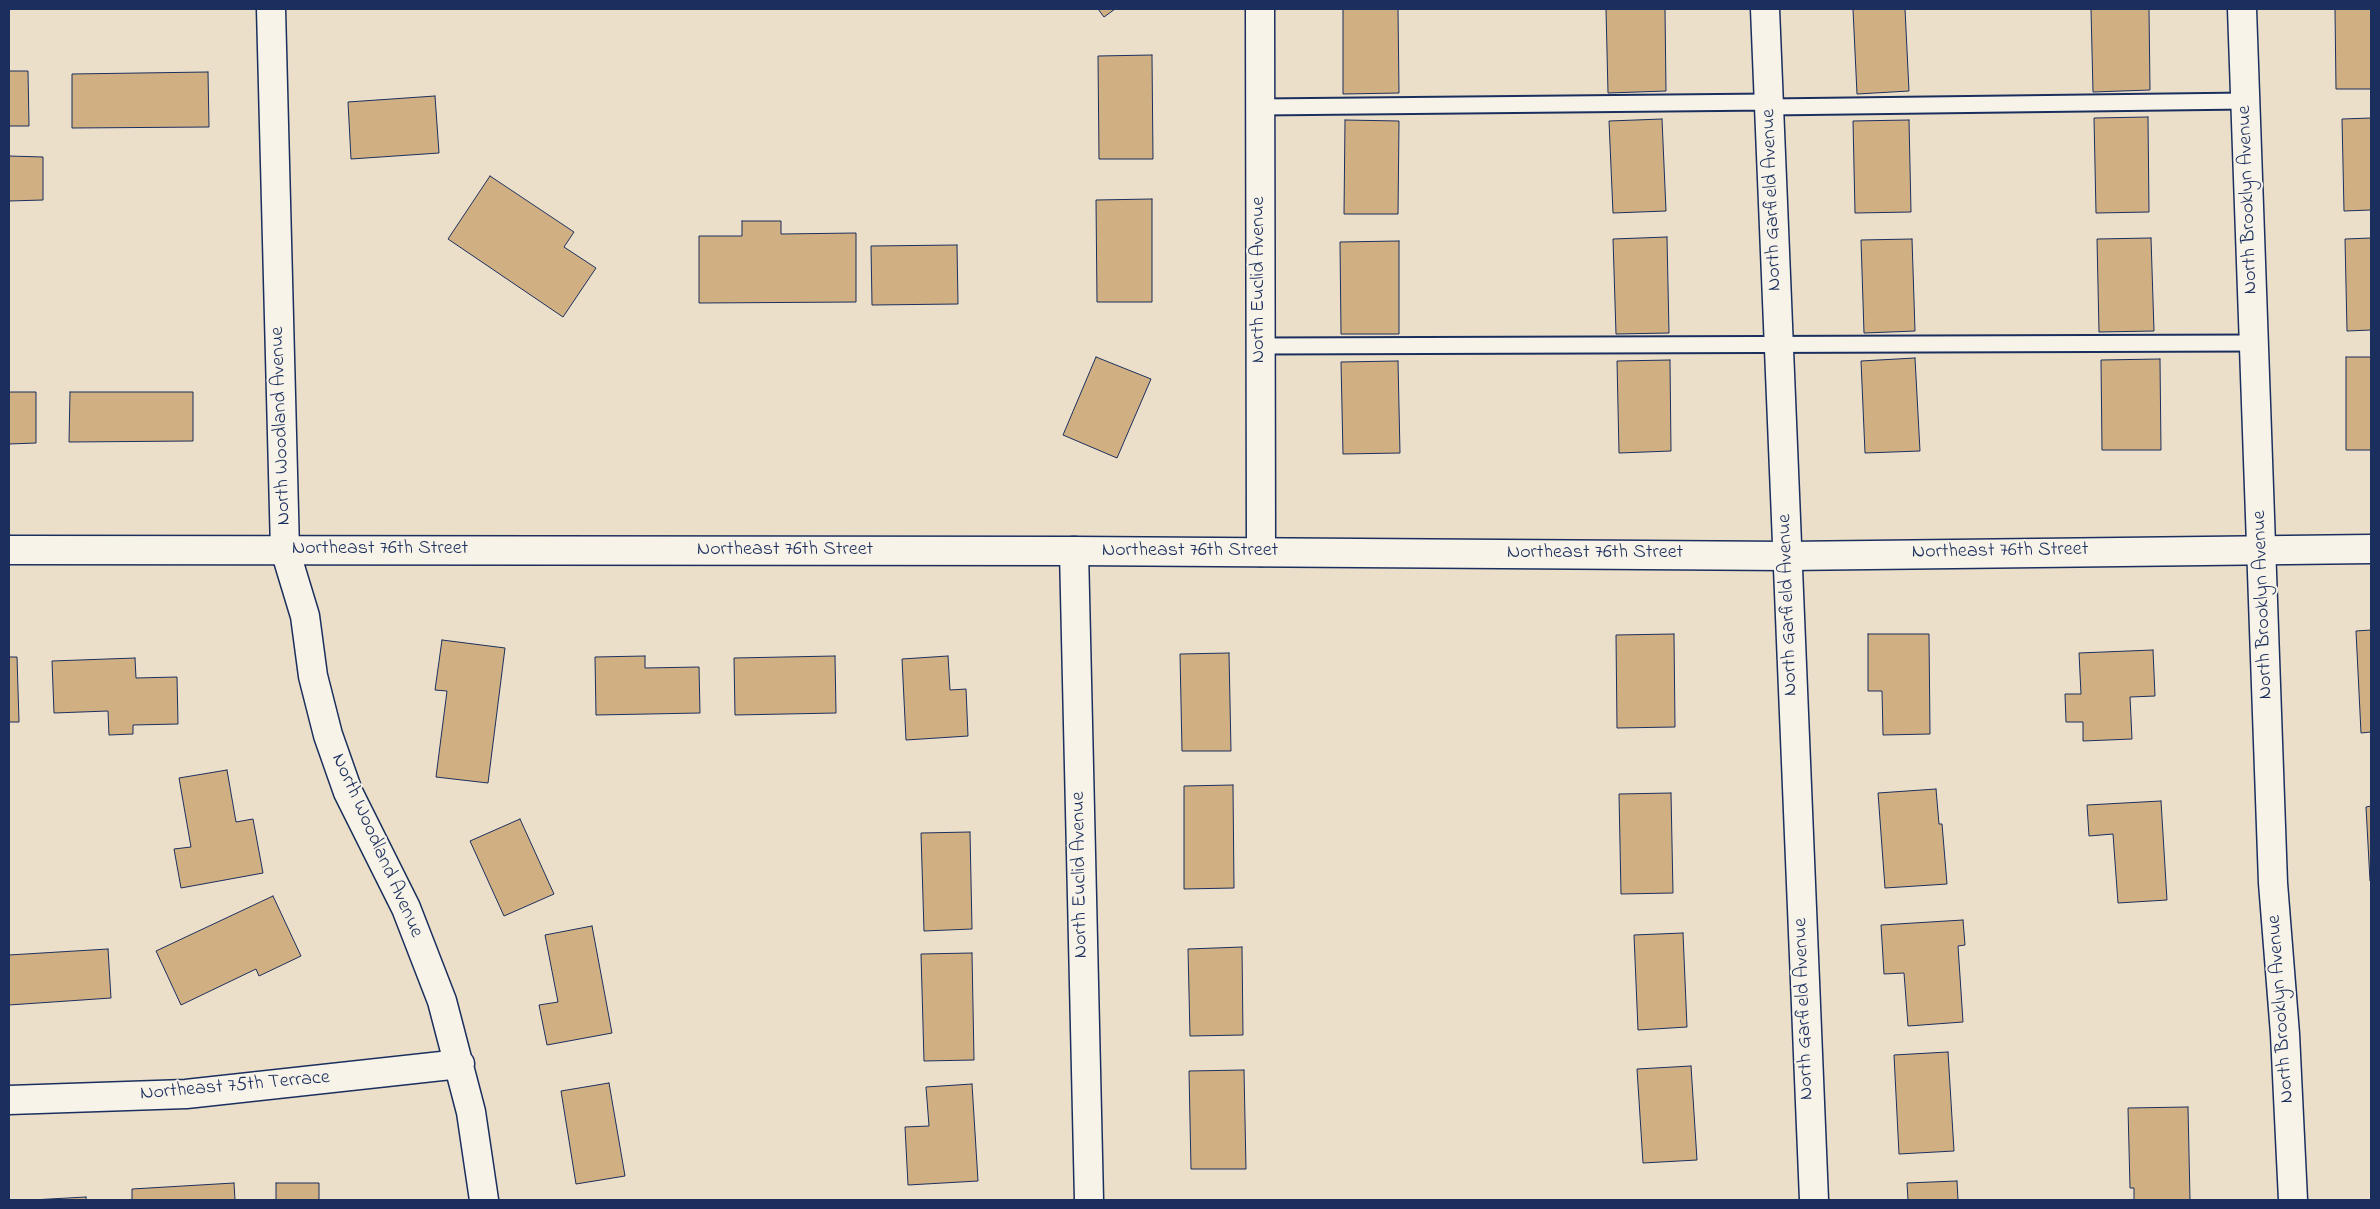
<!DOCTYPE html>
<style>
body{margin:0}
#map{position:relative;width:2380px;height:1209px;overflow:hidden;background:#ebdfca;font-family:"Indie Flower",sans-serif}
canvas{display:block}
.frame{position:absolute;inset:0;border:10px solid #1b2f5e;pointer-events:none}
</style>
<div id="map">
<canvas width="2380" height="1209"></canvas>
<div class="frame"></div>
</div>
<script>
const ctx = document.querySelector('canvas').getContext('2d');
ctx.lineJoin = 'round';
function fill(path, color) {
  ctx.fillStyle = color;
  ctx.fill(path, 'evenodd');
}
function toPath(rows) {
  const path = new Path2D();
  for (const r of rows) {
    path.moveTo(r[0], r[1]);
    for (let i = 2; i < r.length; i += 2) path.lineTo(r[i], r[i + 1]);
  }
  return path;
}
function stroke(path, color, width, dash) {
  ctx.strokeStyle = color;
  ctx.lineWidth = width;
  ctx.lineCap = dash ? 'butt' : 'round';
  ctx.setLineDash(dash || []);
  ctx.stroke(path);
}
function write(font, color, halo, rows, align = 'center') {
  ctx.font = font + ' "Indie Flower",sans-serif';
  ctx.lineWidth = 4;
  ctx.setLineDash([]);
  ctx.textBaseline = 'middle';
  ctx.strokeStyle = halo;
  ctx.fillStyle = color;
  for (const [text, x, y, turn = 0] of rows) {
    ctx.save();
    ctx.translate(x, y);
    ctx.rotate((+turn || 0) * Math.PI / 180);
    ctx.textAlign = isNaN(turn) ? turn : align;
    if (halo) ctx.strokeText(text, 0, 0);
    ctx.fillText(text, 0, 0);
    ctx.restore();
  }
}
const building = toPath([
 [1098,9,1115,9,1104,17,1098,9],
 [1343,9,1398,9,1399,93,1343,94,1343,9],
 [1606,9,1665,9,1666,91,1608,93,1606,9],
 [1853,9,1905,9,1909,91,1857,94,1853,9],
 [2091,9,2149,9,2150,90,2093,92,2091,9],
 [2335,9,2371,9,2371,89,2336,89,2335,9],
 [1152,55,1153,159,1099,159,1098,56,1152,55],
 [9,71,28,71,29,126,9,126,9,71],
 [208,72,209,127,72,128,72,74,208,72],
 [435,96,439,153,351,159,348,102,435,96],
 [2148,117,2149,212,2096,213,2094,118,2148,117],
 [2371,118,2371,210,2344,211,2342,119,2371,118],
 [1662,119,1666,211,1613,213,1609,121,1662,119],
 [1345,120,1399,121,1398,214,1344,214,1345,120],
 [1909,120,1911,212,1855,213,1853,121,1909,120],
 [9,156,43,157,43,200,9,201,9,156],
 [490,176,574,232,564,247,596,268,563,317,448,239,490,176],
 [1152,199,1152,302,1097,302,1096,200,1152,199],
 [742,221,781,221,781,234,856,233,856,302,699,303,699,236,742,236,742,221],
 [1667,237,1669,333,1616,334,1613,239,1667,237],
 [2151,238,2154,331,2099,332,2097,239,2151,238],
 [2371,238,2371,330,2347,331,2345,239,2371,238],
 [1912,239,1915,331,1864,333,1861,240,1912,239],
 [1399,241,1399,334,1341,334,1340,242,1399,241],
 [957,245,958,304,872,305,871,246,957,245],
 [1096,357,1151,379,1117,458,1063,435,1096,357],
 [2346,357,2371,357,2371,450,2346,450,2346,357],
 [1915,358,1920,451,1865,453,1861,361,1915,358],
 [2160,359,2161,450,2102,450,2101,360,2160,359],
 [1670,360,1671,451,1619,453,1617,361,1670,360],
 [1398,361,1400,453,1343,454,1341,362,1398,361],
 [9,392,36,392,36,443,9,444,9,392],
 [70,392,193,392,193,441,69,442,70,392],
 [2371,630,2371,732,2361,733,2356,631,2371,630],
 [1674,634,1675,727,1617,728,1616,635,1674,634],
 [1868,634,1929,634,1930,734,1883,735,1882,691,1868,691,1868,634],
 [442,640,505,648,488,783,436,777,447,691,435,690,442,640],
 [2153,650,2155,696,2130,697,2132,739,2083,741,2083,722,2066,722,2065,694,2081,694,2079,653,2153,650],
 [1229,653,1231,751,1182,751,1180,654,1229,653],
 [645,656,645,668,699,667,700,713,596,715,595,657,645,656],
 [835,656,836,713,735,715,734,658,835,656],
 [948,656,950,690,966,689,968,736,906,740,902,659,948,656],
 [9,657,17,657,19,722,9,722,9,657],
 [135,658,136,678,177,677,178,724,133,725,133,734,109,735,108,711,54,713,52,661,135,658],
 [227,770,236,822,253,819,263,873,181,888,174,849,191,847,179,778,227,770],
 [1233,785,1234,888,1184,889,1184,786,1233,785],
 [1936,789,1939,824,1942,824,1947,884,1885,888,1878,793,1936,789],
 [1671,793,1673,893,1621,894,1619,794,1671,793],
 [2161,801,2167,900,2118,903,2113,834,2089,836,2087,805,2161,801],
 [2371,806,2371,881,2370,881,2366,807,2371,806],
 [520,819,554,894,504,916,470,841,520,819],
 [970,832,972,929,924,931,921,833,970,832],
 [273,896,301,956,259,976,256,969,181,1005,156,951,273,896],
 [1963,920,1965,945,1958,946,1963,1022,1908,1026,1904,973,1884,974,1881,925,1963,920],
 [592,926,612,1033,547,1045,539,1005,558,1002,545,935,592,926],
 [1683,933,1687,1027,1638,1030,1634,935,1683,933],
 [1242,947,1243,1035,1190,1036,1188,949,1242,947],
 [108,949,111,998,9,1005,9,955,108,949],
 [972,953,974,1060,924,1061,921,954,972,953],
 [1948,1052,1954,1151,1899,1154,1894,1055,1948,1052],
 [1691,1066,1697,1160,1643,1163,1637,1069,1691,1066],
 [1244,1070,1246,1169,1191,1169,1189,1071,1244,1070],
 [609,1083,625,1176,576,1184,561,1091,609,1083],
 [972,1084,978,1181,908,1185,905,1127,929,1126,926,1087,972,1084],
 [2188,1107,2190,1200,2134,1200,2134,1188,2130,1188,2128,1108,2188,1107],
 [1957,1181,1958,1200,1908,1200,1907,1183,1957,1181],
 [234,1183,235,1200,132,1200,132,1189,234,1183],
 [276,1183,319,1183,319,1200,276,1200,276,1183],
 [86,1197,86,1200,32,1200,86,1197]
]);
const lane = toPath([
 [1260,107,1769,102],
 [1769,107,2246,101],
 [1261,346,2255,343]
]);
const street = toPath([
 [271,9,285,550,305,616,313,676,328,735,348,792,406,908,442,1001,471,1112,484,1200],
 [1260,9,1261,552],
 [1765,9,1814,1200],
 [2242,9,2273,883,2285,1034,2293,1200],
 [1074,551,1089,1200],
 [9,1100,186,1094,460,1064]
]);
const secondary = toPath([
 [9,550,1074,551,1787,556,2371,549]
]);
const streetNames = [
 ["North Garfield Avenue",1773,200,-92],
 ["North Brooklyn Avenue",2249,200,-92],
 ["North Euclid Avenue",1260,280,-90],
 ["North Woodland Avenue",282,426,-92],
 ["Northeast 76th Street",380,550],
 ["Northeast 76th Street",785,551],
 ["Northeast 76th Street",1190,552],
 ["Northeast 76th Street",2000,552,-1],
 ["Northeast 76th Street",1595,554],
 ["North Garfield Avenue",1789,605,-92],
 ["North Brooklyn Avenue",2264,605,-92],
 ["North Woodland Avenue",376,846,66],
 ["North Euclid Avenue",1081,875,-91],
 ["North Garfield Avenue",1805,1009,-92],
 ["North Brooklyn Avenue",2282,1009,-94],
 ["Northeast 75th Terrace",235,1087,-5]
];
fill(building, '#d0af83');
stroke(building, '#1b2f5e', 1);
stroke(lane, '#1b2f5e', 19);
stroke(street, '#1b2f5e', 31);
stroke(secondary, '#1b2f5e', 31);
stroke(lane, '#f7f3e8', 15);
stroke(street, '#f7f3e8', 28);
stroke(secondary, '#f7f3e8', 28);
write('20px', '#1b2f5e', '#f7f3e8', streetNames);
</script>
